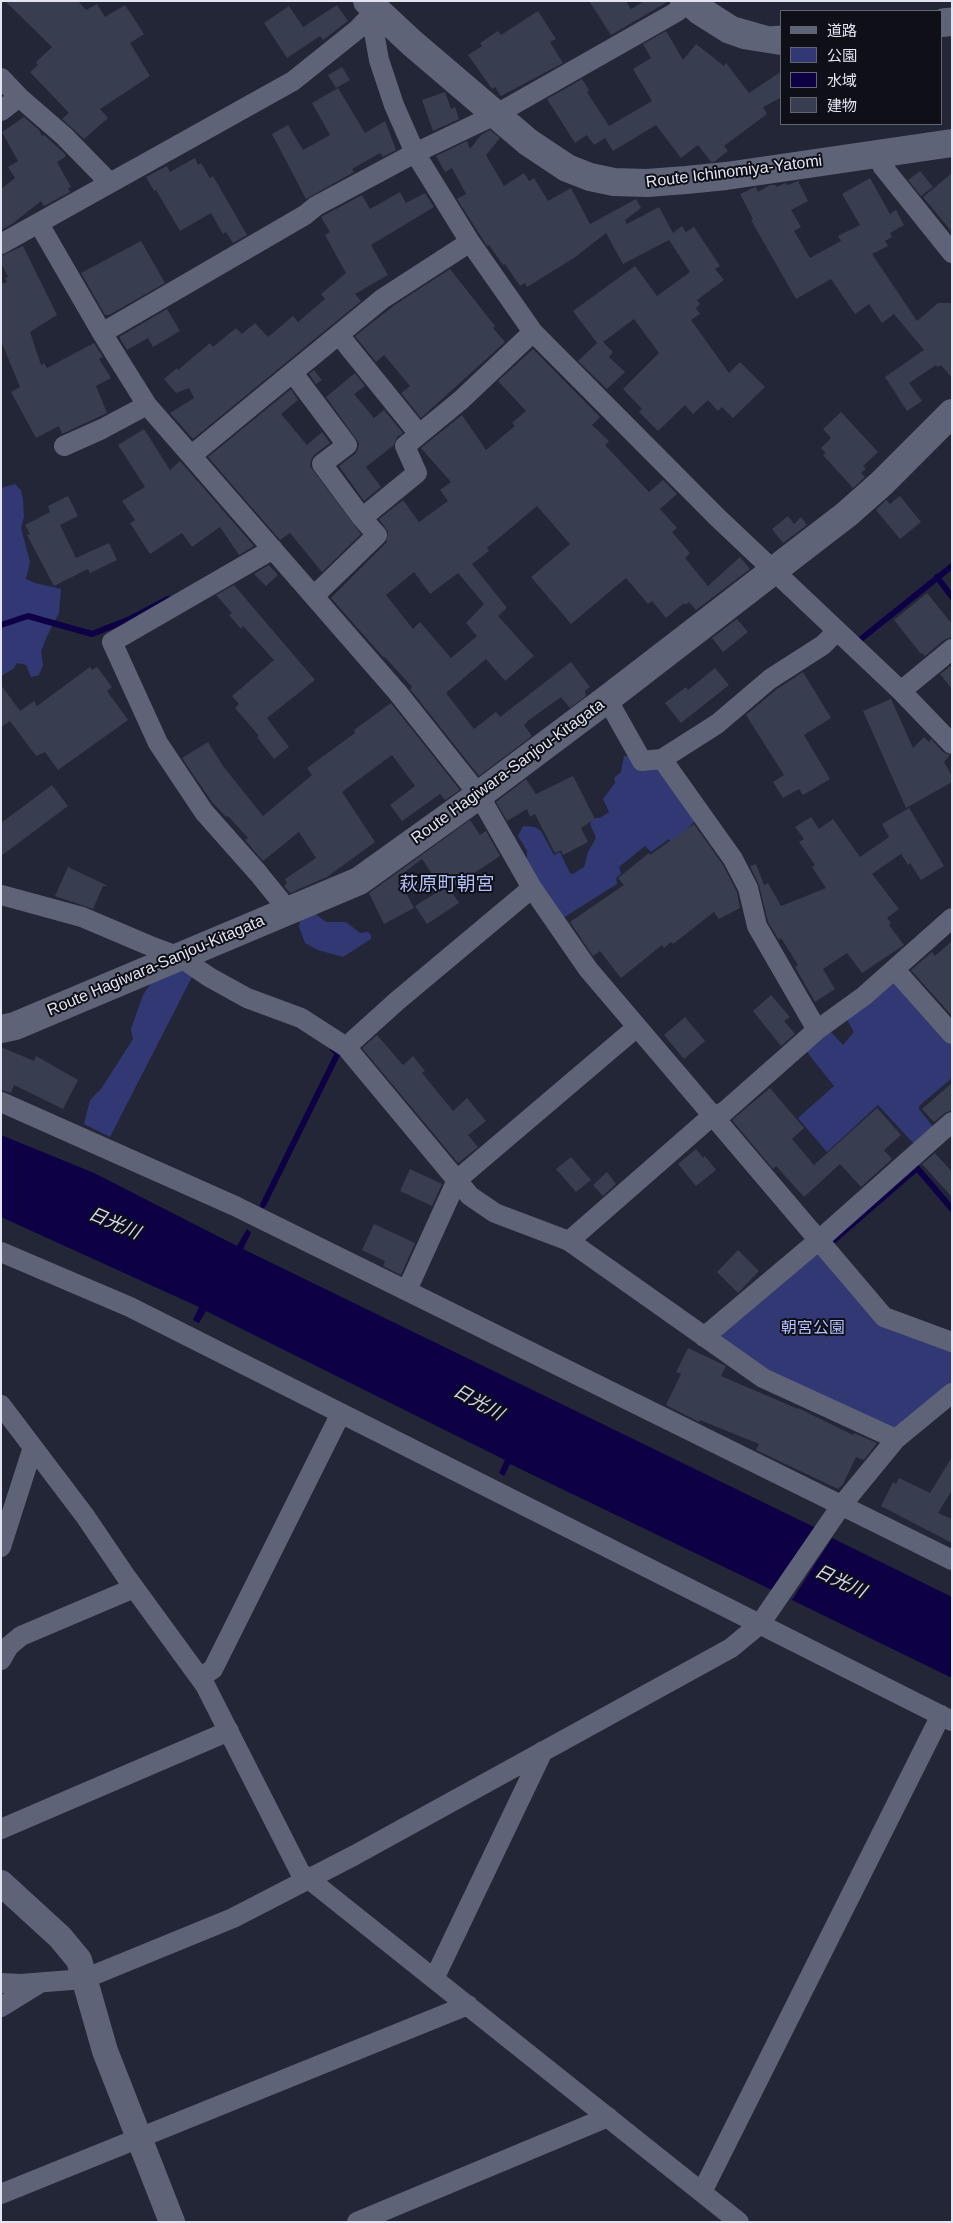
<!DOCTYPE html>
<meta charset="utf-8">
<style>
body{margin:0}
#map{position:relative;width:953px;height:2223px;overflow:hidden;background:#222637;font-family:Arial,"Noto Sans JP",sans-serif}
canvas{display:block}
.frame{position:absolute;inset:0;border:2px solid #e2e5f1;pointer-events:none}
.legend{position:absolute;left:780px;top:10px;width:162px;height:115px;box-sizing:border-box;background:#0e0f17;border:1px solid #63656e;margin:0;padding:6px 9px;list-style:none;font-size:15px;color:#e2e5f1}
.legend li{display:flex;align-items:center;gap:10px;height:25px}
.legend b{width:25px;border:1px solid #63656e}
</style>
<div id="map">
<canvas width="953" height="2223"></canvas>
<div class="frame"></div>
<ul class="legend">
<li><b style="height:6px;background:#5f6377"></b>道路</li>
<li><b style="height:14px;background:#323873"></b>公園</li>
<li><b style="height:14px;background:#0d0045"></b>水域</li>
<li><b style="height:14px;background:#393d50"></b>建物</li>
</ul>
</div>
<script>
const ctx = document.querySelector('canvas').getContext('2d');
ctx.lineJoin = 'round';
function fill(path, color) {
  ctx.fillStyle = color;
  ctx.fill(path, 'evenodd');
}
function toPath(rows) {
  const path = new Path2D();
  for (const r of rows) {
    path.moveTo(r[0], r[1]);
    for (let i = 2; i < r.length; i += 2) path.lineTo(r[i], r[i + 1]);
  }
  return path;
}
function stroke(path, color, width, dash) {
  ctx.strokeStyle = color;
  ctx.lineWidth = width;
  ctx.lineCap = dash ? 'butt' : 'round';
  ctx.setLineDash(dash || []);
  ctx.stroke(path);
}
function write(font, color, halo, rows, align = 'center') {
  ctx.font = font + ' Arial,"Noto Sans JP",sans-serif';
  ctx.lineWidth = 4;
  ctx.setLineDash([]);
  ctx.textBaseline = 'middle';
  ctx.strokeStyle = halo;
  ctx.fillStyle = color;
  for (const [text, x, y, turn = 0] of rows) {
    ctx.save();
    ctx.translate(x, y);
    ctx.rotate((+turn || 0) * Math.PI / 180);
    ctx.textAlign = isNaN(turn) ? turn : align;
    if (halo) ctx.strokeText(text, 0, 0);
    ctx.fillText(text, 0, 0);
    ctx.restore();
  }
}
const green = toPath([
 [15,484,21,490,23,499,24,517,21,528,30,562,26,579,35,583,61,589,59,613,48,634,41,651,43,665,39,675,31,677,26,665,17,663,13,669,1,676,1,488],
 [633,755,661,765,695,821,672,844,669,839,651,852,645,846,619,867,621,874,616,878,617,884,563,918,527,864,527,851,518,836,523,826,535,827,541,831,554,855,560,852,570,873,573,874,584,867,588,852,596,838,590,824,593,818,600,818,609,812,603,799,615,783,614,778,621,772,624,756],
 [313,912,326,922,346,922,360,933,368,932,371,935,371,939,343,957,318,950,305,943,299,927,300,920],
 [176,968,193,975,110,1137,84,1124,90,1100,101,1089,133,1039,131,1029,143,995,153,980],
 [892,982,898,983,952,1043,952,1078,919,1106,919,1109,934,1128,915,1145,878,1105,827,1152,798,1118,834,1086,806,1051,830,1031,843,1045,854,1032,846,1018],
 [819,1243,884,1321,952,1347,952,1387,896,1433,765,1374,722,1338,721,1329]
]);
const water = toPath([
 [1,1135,94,1173,237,1246,247,1229,251,1233,243,1249,816,1528,774,1591,510,1464,504,1476,499,1473,505,1460,206,1311,199,1323,193,1320,199,1307,1,1217],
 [832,1538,952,1597,952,1678,792,1600]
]);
const stream = toPath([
 [937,577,952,597],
 [1,625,28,616,92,634,130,619,168,599],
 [861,639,952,566],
 [263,1205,338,1053,333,1049],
 [834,1240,917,1168,952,1209]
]);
const building = toPath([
 [5,1,78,1,86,10,97,4,105,17,125,5,144,34,130,43,150,76,100,109,108,118,84,139,62,119,69,113,30,72,38,65,36,62,52,47],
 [589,1,626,1,631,9,644,1,669,1,611,35],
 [337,5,348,21,323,40,320,36,287,58,264,23,289,6,303,27],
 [538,11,556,39,550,42,563,63,501,96,495,87,492,89,468,55,482,46,480,43,498,31,501,35],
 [666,31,683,60,696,44,724,66,726,63,749,93,782,71,782,97,763,107,767,114,724,146,728,151,714,162,711,162,698,145,681,158,656,125,613,151,605,138,594,145,587,135,575,143,547,99,582,79,589,90,587,92,609,126,652,101,633,69,651,58,643,44],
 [342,67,350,80,336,88,328,75],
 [338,88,365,133,385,121,396,150,383,157,380,153,352,169,354,172,306,199,272,134,288,125,303,150,330,135,312,103],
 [445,92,451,109,455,107,459,119,433,131,422,100],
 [24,117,39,130,42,136,44,135,66,155,65,157,57,162,71,187,68,188,70,192,44,206,41,201,12,224,1,230,1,189,15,178,8,167,18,161,2,132],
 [490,130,500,138,486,155,504,186,524,173,529,181,534,178,548,201,571,188,590,224,636,199,641,208,625,220,627,224,659,207,673,233,682,226,686,232,694,227,720,266,715,269,724,280,697,300,700,304,696,308,700,314,691,320,729,373,740,362,765,387,733,418,722,407,718,411,708,400,693,414,685,405,658,431,639,412,642,409,623,389,659,353,634,319,603,342,613,352,609,357,625,372,607,389,578,361,597,343,573,311,635,266,657,296,690,272,669,240,623,264,606,233,574,258,527,287,525,283,520,286,505,264,503,265,489,245,487,246,457,199,466,194,452,168,445,172,436,156,467,141,470,149,481,135],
 [195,158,198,165,201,163,210,178,213,176,247,235,233,243,226,232,223,234,211,213,180,231,156,190,154,191,146,177,167,166,170,172],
 [920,171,933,187,921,196,908,180],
 [952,173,952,232,923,197],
 [870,178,890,214,896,210,904,225,890,233,892,237,885,241,888,246,872,254,917,321,938,303,952,303,952,378,941,365,938,367,936,365,909,383,922,401,907,411,885,377,924,350,894,314,882,323,869,304,855,314,831,279,796,299,751,220,753,219,740,194,753,188,756,187,758,192,770,185,775,185,777,187,785,183,788,185,798,181,808,201,791,210,801,227,794,231,810,258,841,241,838,236,860,225,842,194],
 [400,192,406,203,425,193,434,207,371,245,388,275,355,294,361,301,193,439,170,413,194,398,189,388,176,393,164,379,177,368,178,370,210,343,213,347,236,328,242,334,255,323,268,337,293,316,298,322,325,299,321,294,346,273,325,235,330,232,321,217,362,195,370,209],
 [141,241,165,283,109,315,105,315,81,273],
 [23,246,57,315,30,332,41,365,44,363,47,368,94,343,103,357,99,359,111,378,96,386,107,413,62,434,59,426,36,438,11,392,20,387,1,341,1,284,7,282,5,278,8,277,1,263,1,256],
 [450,269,495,326,493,328,505,342,421,418,401,393,410,386,384,355,376,362,355,336,396,304],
 [167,309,180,331,153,347,148,338,127,350,119,337],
 [533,349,600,417,592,425,609,441,605,445,649,492,663,480,677,494,660,509,677,528,672,532,690,553,685,558,708,586,740,557,750,569,696,610,689,602,685,605,684,603,666,618,652,601,648,604,626,578,571,624,531,577,570,544,537,506,487,548,489,551,472,564,507,608,498,616,534,656,505,681,486,659,446,693,474,729,496,712,500,717,571,662,590,687,585,691,586,696,570,708,561,697,529,720,524,725,532,736,479,776,410,689,412,687,385,657,384,658,331,598,386,543,388,532,379,519,403,500,419,522,448,501,440,490,451,482,421,448,462,415,486,450,515,426,512,423,526,411,498,381],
 [414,572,430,594,458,573,484,604,466,623,477,636,451,658,420,622,413,629,386,595],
 [314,370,322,380,316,384,309,374],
 [355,373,365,386,354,394,374,418,384,410,403,433,397,437,394,445,366,467,381,487,364,501,339,466,355,454,358,449,359,443,326,397],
 [291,389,298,400,281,414,307,445,322,432,330,443,314,455,311,460,310,466,361,534,322,572,290,533,280,540,208,457],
 [841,412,878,452,863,466,866,469,861,473,865,477,853,488,823,455,826,453,821,448,831,438,823,429],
 [144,429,170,470,180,461,254,546,239,555,220,527,192,547,182,533,150,554,130,523,135,520,122,501,145,487,118,445],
 [68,496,78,516,60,525,76,558,109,543,117,560,90,573,88,569,54,586,27,535,30,534,25,525,50,512,48,506],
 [900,496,921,522,900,539,876,510,886,500,890,504],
 [788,516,794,524,801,517,807,525,783,543,772,529],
 [269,565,278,575,266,586,254,574],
 [234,585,315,680,267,718,289,747,274,759,257,737,259,736,235,708,239,704,232,696,274,660,243,626,241,629,229,615,232,613,216,595],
 [927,593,952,624,952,637,944,640,925,656,922,653,921,654,894,620],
 [737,619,748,632,723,652,712,638],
 [952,665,952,689,940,674],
 [90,667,92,670,97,667,112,687,107,691,128,720,58,770,45,752,36,756,10,721,1,727,1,685,20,711,34,701,37,706],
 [715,668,729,685,681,723,665,703,686,687,688,690],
 [803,672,831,718,804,735,830,779,803,795,799,789,783,798,773,782,784,775,746,715,777,689],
 [891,699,913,748,924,737,929,742,931,739,943,752,950,755,944,762,952,776,952,782,906,808,863,711],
 [391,703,460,790,445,800,440,794,402,821,390,805,415,786,392,755,342,792,375,842,327,877,290,893,284,886,287,883,285,879,316,858,299,832,263,861,245,840,248,838,228,816,226,817,212,802,182,758,208,742,223,766,263,816,312,775,307,768,355,733,354,730],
 [573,776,595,819,581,828,588,842,563,855,561,850,555,853,535,814,530,817,527,809,507,821,496,802,526,779,536,794],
 [52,785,68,806,1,856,1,823],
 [909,808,944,866,921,880,910,863,908,865,901,854,872,874,899,909,887,918,891,923,889,925,904,945,862,973,847,953,823,969,835,989,815,1002,795,967,798,965,781,938,779,940,768,922,759,885,750,866,756,864,764,885,768,883,781,906,826,888,812,867,815,865,799,842,804,839,795,827,811,817,819,829,833,819,860,857,889,837,882,824],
 [470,820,480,835,486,831,500,856,450,889,459,903,427,924,415,906,442,889,422,859,398,877,414,908,384,924,369,893],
 [694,824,723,865,737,892,740,908,719,919,714,912,673,944,671,942,664,948,662,945,621,978,600,951,593,956,570,922,624,885,618,878,649,853,650,855],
 [68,867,108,886,103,886,93,909,55,896],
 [952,941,952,1016,911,970,932,952,935,956],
 [771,995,790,1017,784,1021,795,1034,781,1046,753,1011],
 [685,1017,705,1041,684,1059,664,1035],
 [377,1035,403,1065,413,1056,425,1071,422,1073,453,1111,467,1098,486,1121,468,1135,478,1147,458,1163,362,1048],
 [1,1047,34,1061,36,1056,78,1080,63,1109,14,1085,11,1093,1,1090],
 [952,1083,952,1110,945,1113,934,1122,922,1109],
 [770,1088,804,1128,792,1139,814,1165,877,1108,901,1135,884,1150,892,1159,861,1187,840,1164,804,1197,776,1166,773,1169,732,1120],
 [696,1149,703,1158,705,1156,716,1170,696,1186,678,1164],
 [935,1153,952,1172,952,1197,922,1164],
 [571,1157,591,1180,576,1192,556,1169],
 [410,1169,442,1184,432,1206,400,1191],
 [607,1172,616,1184,603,1196,593,1185],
 [374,1224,415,1243,401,1275,383,1266,385,1261,362,1250],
 [738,1250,759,1271,738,1293,717,1272],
 [688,1348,726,1366,721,1376,798,1409,798,1408,853,1435,854,1433,877,1443,864,1460,856,1457,843,1484,838,1489,756,1450,759,1444,700,1420,699,1422,666,1405,681,1374,676,1372],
 [952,1457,952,1490,938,1513,952,1519,952,1543,881,1506,893,1482,896,1484,899,1478,930,1493]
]);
const pedestrian = toPath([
 [698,1,734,24,769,34,782,33],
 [942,16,952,15]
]);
const minor = toPath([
 [682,1,697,14,727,33,744,39,782,45],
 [376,9,374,32,379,60,394,105,415,153,470,242,533,332,717,517,901,691,952,744],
 [942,27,952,26],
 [1,78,19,97,64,136,109,182],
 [1,111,19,97],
 [876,154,883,167,952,253],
 [39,224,102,333,305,215,316,206,415,153,495,115,678,11,681,1],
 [1,244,293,81,358,29,379,7],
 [102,333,147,405,398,693,479,795,532,888,588,969,884,1317,952,1342],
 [339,335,419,434],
 [293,373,347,445,322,464,362,518],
 [64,446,102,429,147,405],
 [192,455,382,299,470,242],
 [273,549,112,642,158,743,204,812,258,873,288,910],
 [315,595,377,535,362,518,417,473,405,446,461,400,533,332],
 [901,691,952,649],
 [607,699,642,761,662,759,717,724,770,679,823,645,837,631],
 [662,759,733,859,748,888,757,926,817,1030],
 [1,895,82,917,148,945,180,957,209,977,247,998,301,1018,346,1047,470,1196,495,1213,569,1241,763,1378,896,1439],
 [895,970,952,1034],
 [346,1047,397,1001,532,888],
 [1,1102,235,1206,952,1560],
 [569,1241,712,1116,724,1112,817,1030,864,996,952,918],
 [1,1252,130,1307,952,1721],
 [407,1290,457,1180,637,1027],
 [704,1337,819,1240,952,1122],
 [1,1405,85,1516,127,1578,205,1685,300,1872,739,2222],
 [1,1547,33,1447],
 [1,1660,9,1646,21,1636,134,1588],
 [200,1678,213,1669,341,1413],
 [1,1829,229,1731],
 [434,1979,543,1751],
 [1,1983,21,1984,84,1979,233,1918,355,1855,731,1648,760,1624,841,1506,896,1439,952,1393],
 [1,2007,40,1983],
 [702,2192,941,1715],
 [1,2194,468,2005],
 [357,2222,608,2117]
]);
const tertiary = toPath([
 [1,1883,60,1937,79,1960,105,2051,172,2222]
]);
const secondary = toPath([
 [367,1,412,43,528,142,567,168,590,177,614,182,647,183,686,180,726,176,952,143],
 [1,1029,15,1026,72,1002,359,881,479,795,607,699,847,514,882,483,952,413]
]);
const streetNames = [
 ["Route Ichinomiya-Yatomi",734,172,-7],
 ["Route Hagiwara-Sanjou-Kitagata",508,772,-36],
 ["Route Hagiwara-Sanjou-Kitagata",156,966,-23]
];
const parkNames = [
 ["朝宮公園",813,1329]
];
const waterNames = [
 ["日光川",114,1224,23],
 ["日光川",478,1403,29],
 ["日光川",840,1582,25]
];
const quarterNames = [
 ["萩原町朝宮",447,885]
];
fill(green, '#323873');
fill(water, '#0d0045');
stroke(stream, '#0d0045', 6);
fill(building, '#393d50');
stroke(pedestrian, '#5f6377', 15);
stroke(minor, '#5f6377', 20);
stroke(tertiary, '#5f6377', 26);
stroke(secondary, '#5f6377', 28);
write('16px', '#e2e5f1', '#0e0f17', streetNames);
write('16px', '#b4c0fe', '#0e0f17', parkNames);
write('italic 18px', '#d3d8ed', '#0e0f17', waterNames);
write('19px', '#b4bff7', '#0e0f17', quarterNames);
</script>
